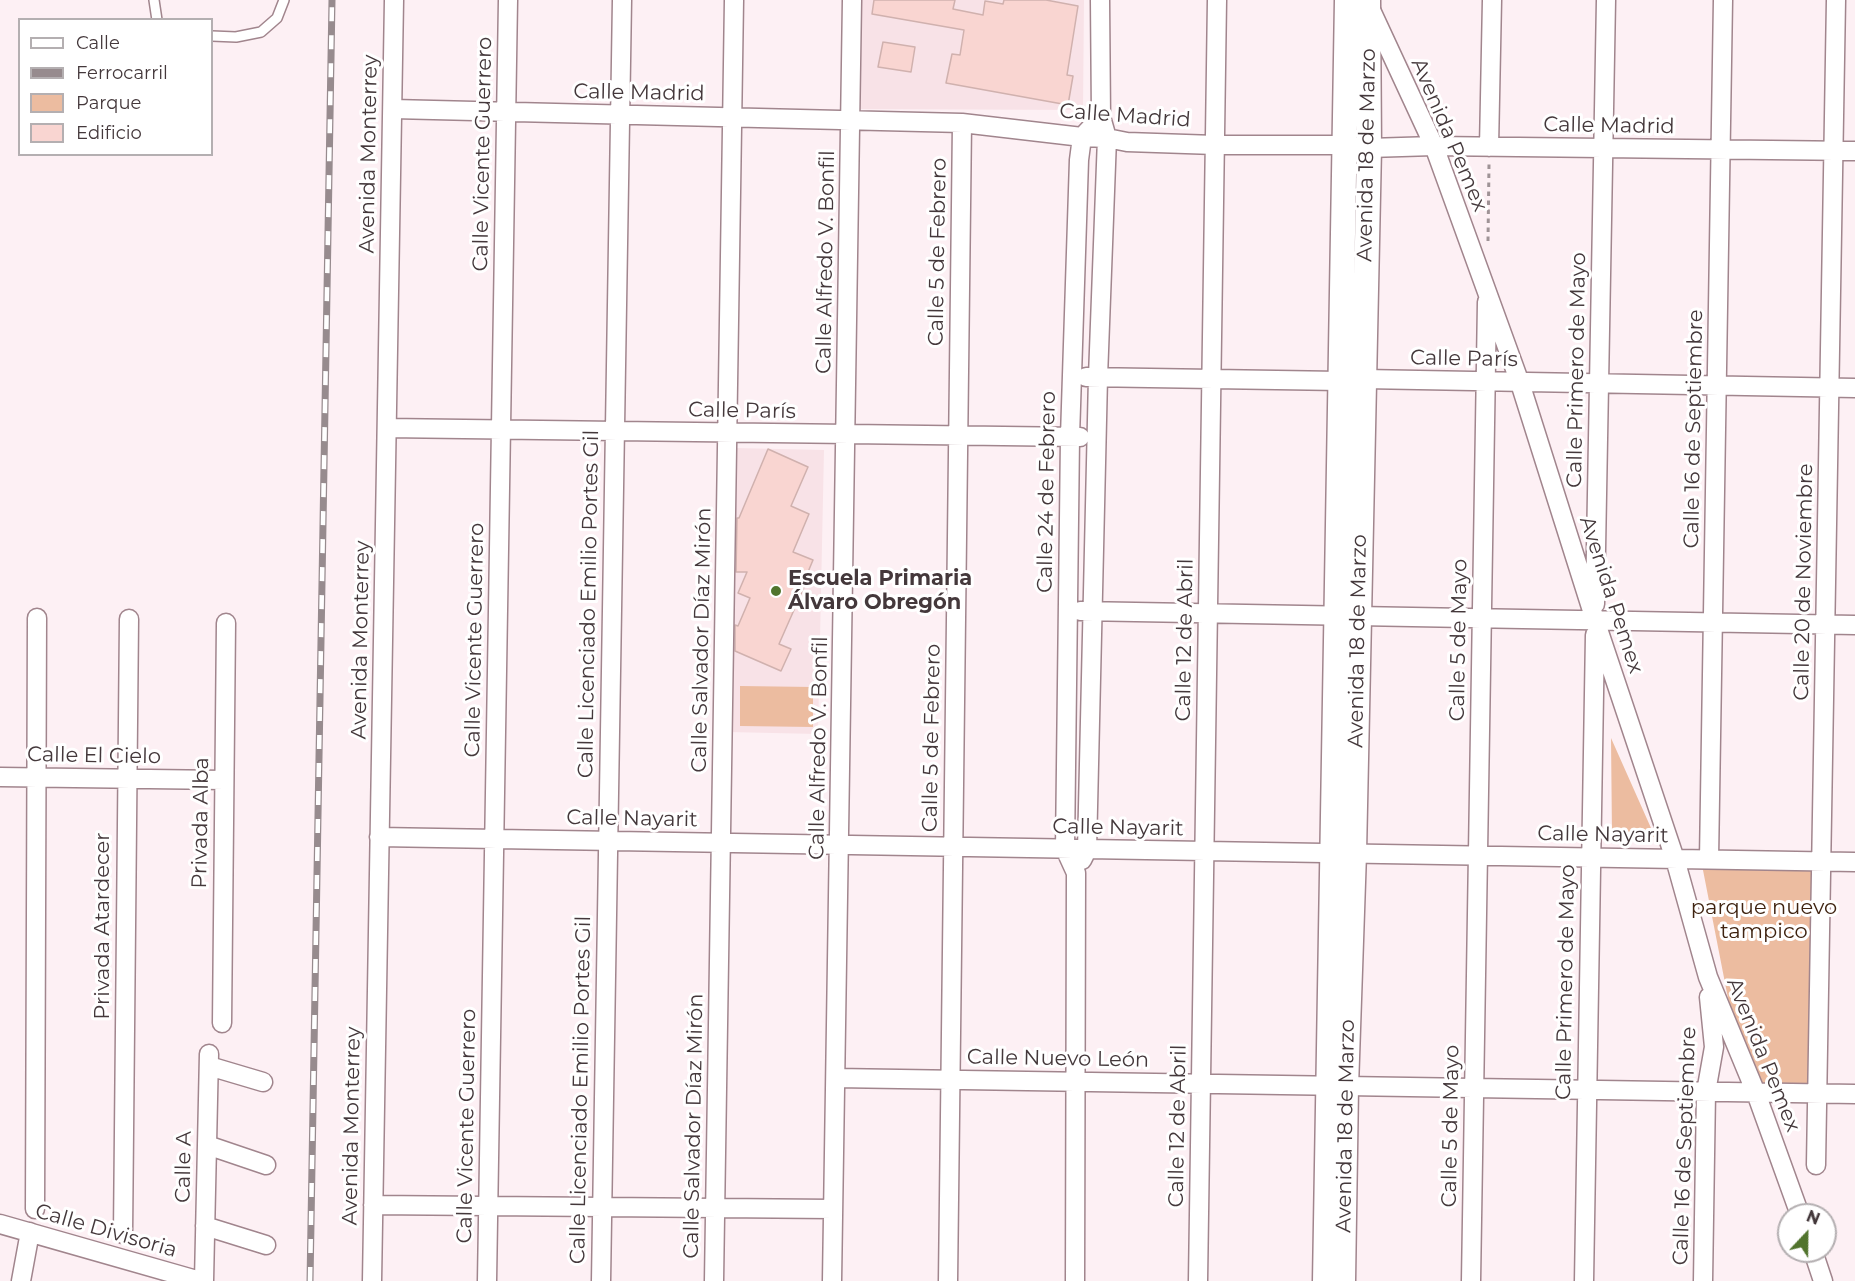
<!DOCTYPE html>
<meta charset="utf-8">
<style>
body{margin:0}
#map{position:relative;width:1855px;height:1281px;overflow:hidden;background:#fdf0f4;font-family:Montserrat,sans-serif}
canvas{display:block}
.legend{position:absolute;left:18px;top:18px;width:195px;height:138px;box-sizing:border-box;background:#fff;border:2px solid #b4afb1;margin:0;padding:8px 10px;list-style:none;font-size:18px;color:#44383b}
.legend li{display:flex;align-items:center;gap:12px;height:30px}
.legend b{width:30px;border:2px solid #b4afb1}
.north{position:absolute;left:1777px;top:1203px;width:60px;height:60px;box-sizing:border-box;background:#fff;border:2px solid #b4afb1;border-radius:50%;rotate:22deg;font-size:16px;font-weight:700;line-height:24px;text-align:center;color:#44383b}
.north::after{content:'';display:block;margin:auto;width:21px;height:27px;background:#51742d;clip-path:polygon(50% 0,100% 100%,50% 72%,0 100%)}
</style>
<div id="map">
<canvas width="1855" height="1281"></canvas>
<ul class="legend">
<li><b style="height:8px;background:#fff"></b>Calle</li>
<li><b style="height:8px;background:#978b8e"></b>Ferrocarril</li>
<li><b style="height:16px;background:#ecbca0"></b>Parque</li>
<li><b style="height:16px;background:#f9d5d1"></b>Edificio</li>
</ul>
<div class="north">N</div>
</div>
<script>
const ctx = document.querySelector('canvas').getContext('2d');
ctx.lineJoin = 'round';
function fill(path, color) {
  ctx.fillStyle = color;
  ctx.fill(path, 'evenodd');
}
function toPath(rows) {
  const path = new Path2D();
  for (const r of rows) {
    path.moveTo(r[0], r[1]);
    for (let i = 2; i < r.length; i += 2) path.lineTo(r[i], r[i + 1]);
  }
  return path;
}
function stroke(path, color, width, dash) {
  ctx.strokeStyle = color;
  ctx.lineWidth = width;
  ctx.lineCap = dash ? 'butt' : 'round';
  ctx.setLineDash(dash || []);
  ctx.stroke(path);
}
function write(font, color, halo, rows, align = 'center') {
  ctx.font = font + ' Montserrat,sans-serif';
  ctx.lineWidth = 6;
  ctx.setLineDash([]);
  ctx.textBaseline = 'middle';
  ctx.strokeStyle = halo;
  ctx.fillStyle = color;
  for (const [text, x, y, turn = 0] of rows) {
    ctx.save();
    ctx.translate(x, y);
    ctx.rotate((+turn || 0) * Math.PI / 180);
    ctx.textAlign = isNaN(turn) ? turn : align;
    if (halo) ctx.strokeText(text, 0, 0);
    ctx.fillText(text, 0, 0);
    ctx.restore();
  }
}
const built = toPath([
 [861,0,1084,0,1083,110,859,109],
 [735,448,824,450,818,734,728,732]
]);
const green = toPath([
 [740,686,813,687,813,727,740,726],
 [1611,738,1655,837,1612,836],
 [1702,865,1816,866,1814,1089,1760,1087,1734,1029]
]);
const building = toPath([
 [874,0,955,0,953,9,983,15,985,1,1003,4,1004,0,1046,0,1078,6,1067,75,1073,76,1068,105,946,83,952,54,960,55,964,30,872,14,874,0],
 [883,42,915,47,911,72,878,67,883,42],
 [768,449,808,467,791,506,809,514,793,552,813,560,803,584,805,585,779,644,791,649,781,671,735,651,735,625,738,626,750,598,738,593,747,572,736,572,737,518,739,518,768,449]
]);
const path = toPath([
 [1488,241,1489,164]
]);
const service = toPath([
 [154,0,157,20],
 [212,36,236,37,261,32,277,18,284,0]
]);
const minor = toPath([
 [1370,8,1434,146,1520,383,1595,620,1675,859,1708,977,1756,1093,1800,1215],
 [393,109,962,123,1082,137,1107,138,1127,142,1215,145,1344,145,1369,148,1434,146,1855,151],
 [1489,147,1492,0],
 [1086,377,1340,381,1364,379,1855,388],
 [387,428,1080,437],
 [1595,604,1606,0],
 [1080,611,1855,625],
 [0,777,224,780],
 [379,837,1855,862],
 [1709,859,1723,0],
 [1082,860,1087,850,1098,377,1107,138,1101,117,1100,0],
 [222,1023,226,623],
 [209,1066,263,1082],
 [836,1078,1855,1094],
 [207,1145,266,1165],
 [1816,1165,1836,0],
 [373,1205,833,1209],
 [35,1209,37,618],
 [0,1224,200,1281],
 [205,1226,266,1245],
 [123,1234,129,619],
 [1813,1251,1823,1281],
 [21,1281,30,1232],
 [204,1281,209,1054],
 [372,1281,394,0],
 [487,1281,508,0],
 [601,1281,622,0],
 [714,1281,734,0],
 [832,1281,852,0],
 [948,1281,962,123],
 [1075,1281,1076,873,1065,849,1070,437,1079,160,1082,137,1101,117],
 [1198,1281,1217,0],
 [1471,1281,1487,302],
 [1584,1281,1595,635],
 [1703,1281,1706,1092,1714,1047,1709,997]
]);
const tertiary = toPath([
 [1325,1281,1347,0],
 [1343,1281,1346,1087,1354,853,1369,148,1368,0]
]);
const rail = toPath([
 [310,1281,332,0]
]);
const markers = [
 [776,591,6,"#51742d"]
];
const streetNames = [
 ["Calle Madrid",639,93,1],
 ["Calle Madrid",1125,116,4],
 ["Calle Madrid",1609,126,1],
 ["Avenida Pemex",1449,135,67],
 ["Avenida Monterrey",369,154,-89],
 ["Calle Vicente Guerrero",483,154,-89],
 ["Avenida 18 de Marzo",1367,155,-89],
 ["Calle 5 de Febrero",938,252,-89],
 ["Calle Alfredo V. Bonfil",826,262,-89],
 ["Calle París",1464,359,1],
 ["Calle Primero de Mayo",1577,370,-89],
 ["Calle París",742,411,1],
 ["Calle 16 de Septiembre",1694,429,-89],
 ["Calle 24 de Febrero",1047,492,-89],
 ["Calle 20 de Noviembre",1804,582,-89],
 ["Avenida Pemex",1611,595,72],
 ["Calle Licenciado Emilio Portes Gil",589,604,-89],
 ["Avenida Monterrey",361,640,-89],
 ["Calle Vicente Guerrero",475,640,-89],
 ["Calle Salvador Díaz Mirón",702,640,-89],
 ["Calle 12 de Abril",1185,640,-89],
 ["Calle 5 de Mayo",1459,640,-89],
 ["Avenida 18 de Marzo",1358,641,-89],
 ["Calle 5 de Febrero",932,738,-89],
 ["Calle Alfredo V. Bonfil",819,748,-89],
 ["Calle El Cielo",94,756,1],
 ["Calle Nayarit",632,819,1],
 ["Privada Alba",201,823,-89],
 ["Calle Nayarit",1118,828,1],
 ["Calle Nayarit",1603,835,1],
 ["Privada Atardecer",103,926,-90],
 ["Calle Primero de Mayo",1566,982,-89],
 ["Avenida Pemex",1763,1055,68],
 ["Calle Nuevo León",1058,1059,1],
 ["Calle Licenciado Emilio Portes Gil",581,1090,-89],
 ["Avenida Monterrey",352,1126,-89],
 ["Calle Vicente Guerrero",467,1126,-89],
 ["Calle Salvador Díaz Mirón",694,1126,-89],
 ["Calle 12 de Abril",1178,1126,-89],
 ["Avenida 18 de Marzo",1346,1126,-89],
 ["Calle 5 de Mayo",1451,1126,-89],
 ["Calle 16 de Septiembre",1685,1146,-88],
 ["Calle A",184,1167,-89],
 ["Calle Divisoria",106,1231,16]
];
const poiNames = [
 ["Escuela Primaria",788,579],
 ["Álvaro Obregón",788,603]
];
const parkNames = [
 ["parque nuevo",1764,908],
 ["tampico",1764,932]
];
fill(built, '#f8e2e7');
fill(green, '#ecbca0');
fill(building, '#f9d5d1');
stroke(building, '#d0b1ae', 1.5);
stroke(service, '#a1858d', 12);
stroke(minor, '#a1858d', 21);
stroke(tertiary, '#a1858d', 27);
stroke(path, '#9f9396', 3, [4.5, 4.5]);
stroke(service, '#fff', 9);
stroke(minor, '#fff', 18);
stroke(tertiary, '#fff', 24);
stroke(rail, '#978b8e', 7);
stroke(rail, '#fff', 4.5, [14]);
for (const [x, y, r, color] of markers) {
  const dot = new Path2D();
  dot.arc(x, y, r, 0, 2 * Math.PI);
  ctx.fillStyle = color;
  ctx.fill(dot);
  stroke(dot, '#fff', 2);
}
write('21px', '#44383b', '#fff', streetNames);
write('bold 21px', '#44383b', '#fff', poiNames, 'left');
write('21px', '#3f2310', '#fff', parkNames);
</script>
